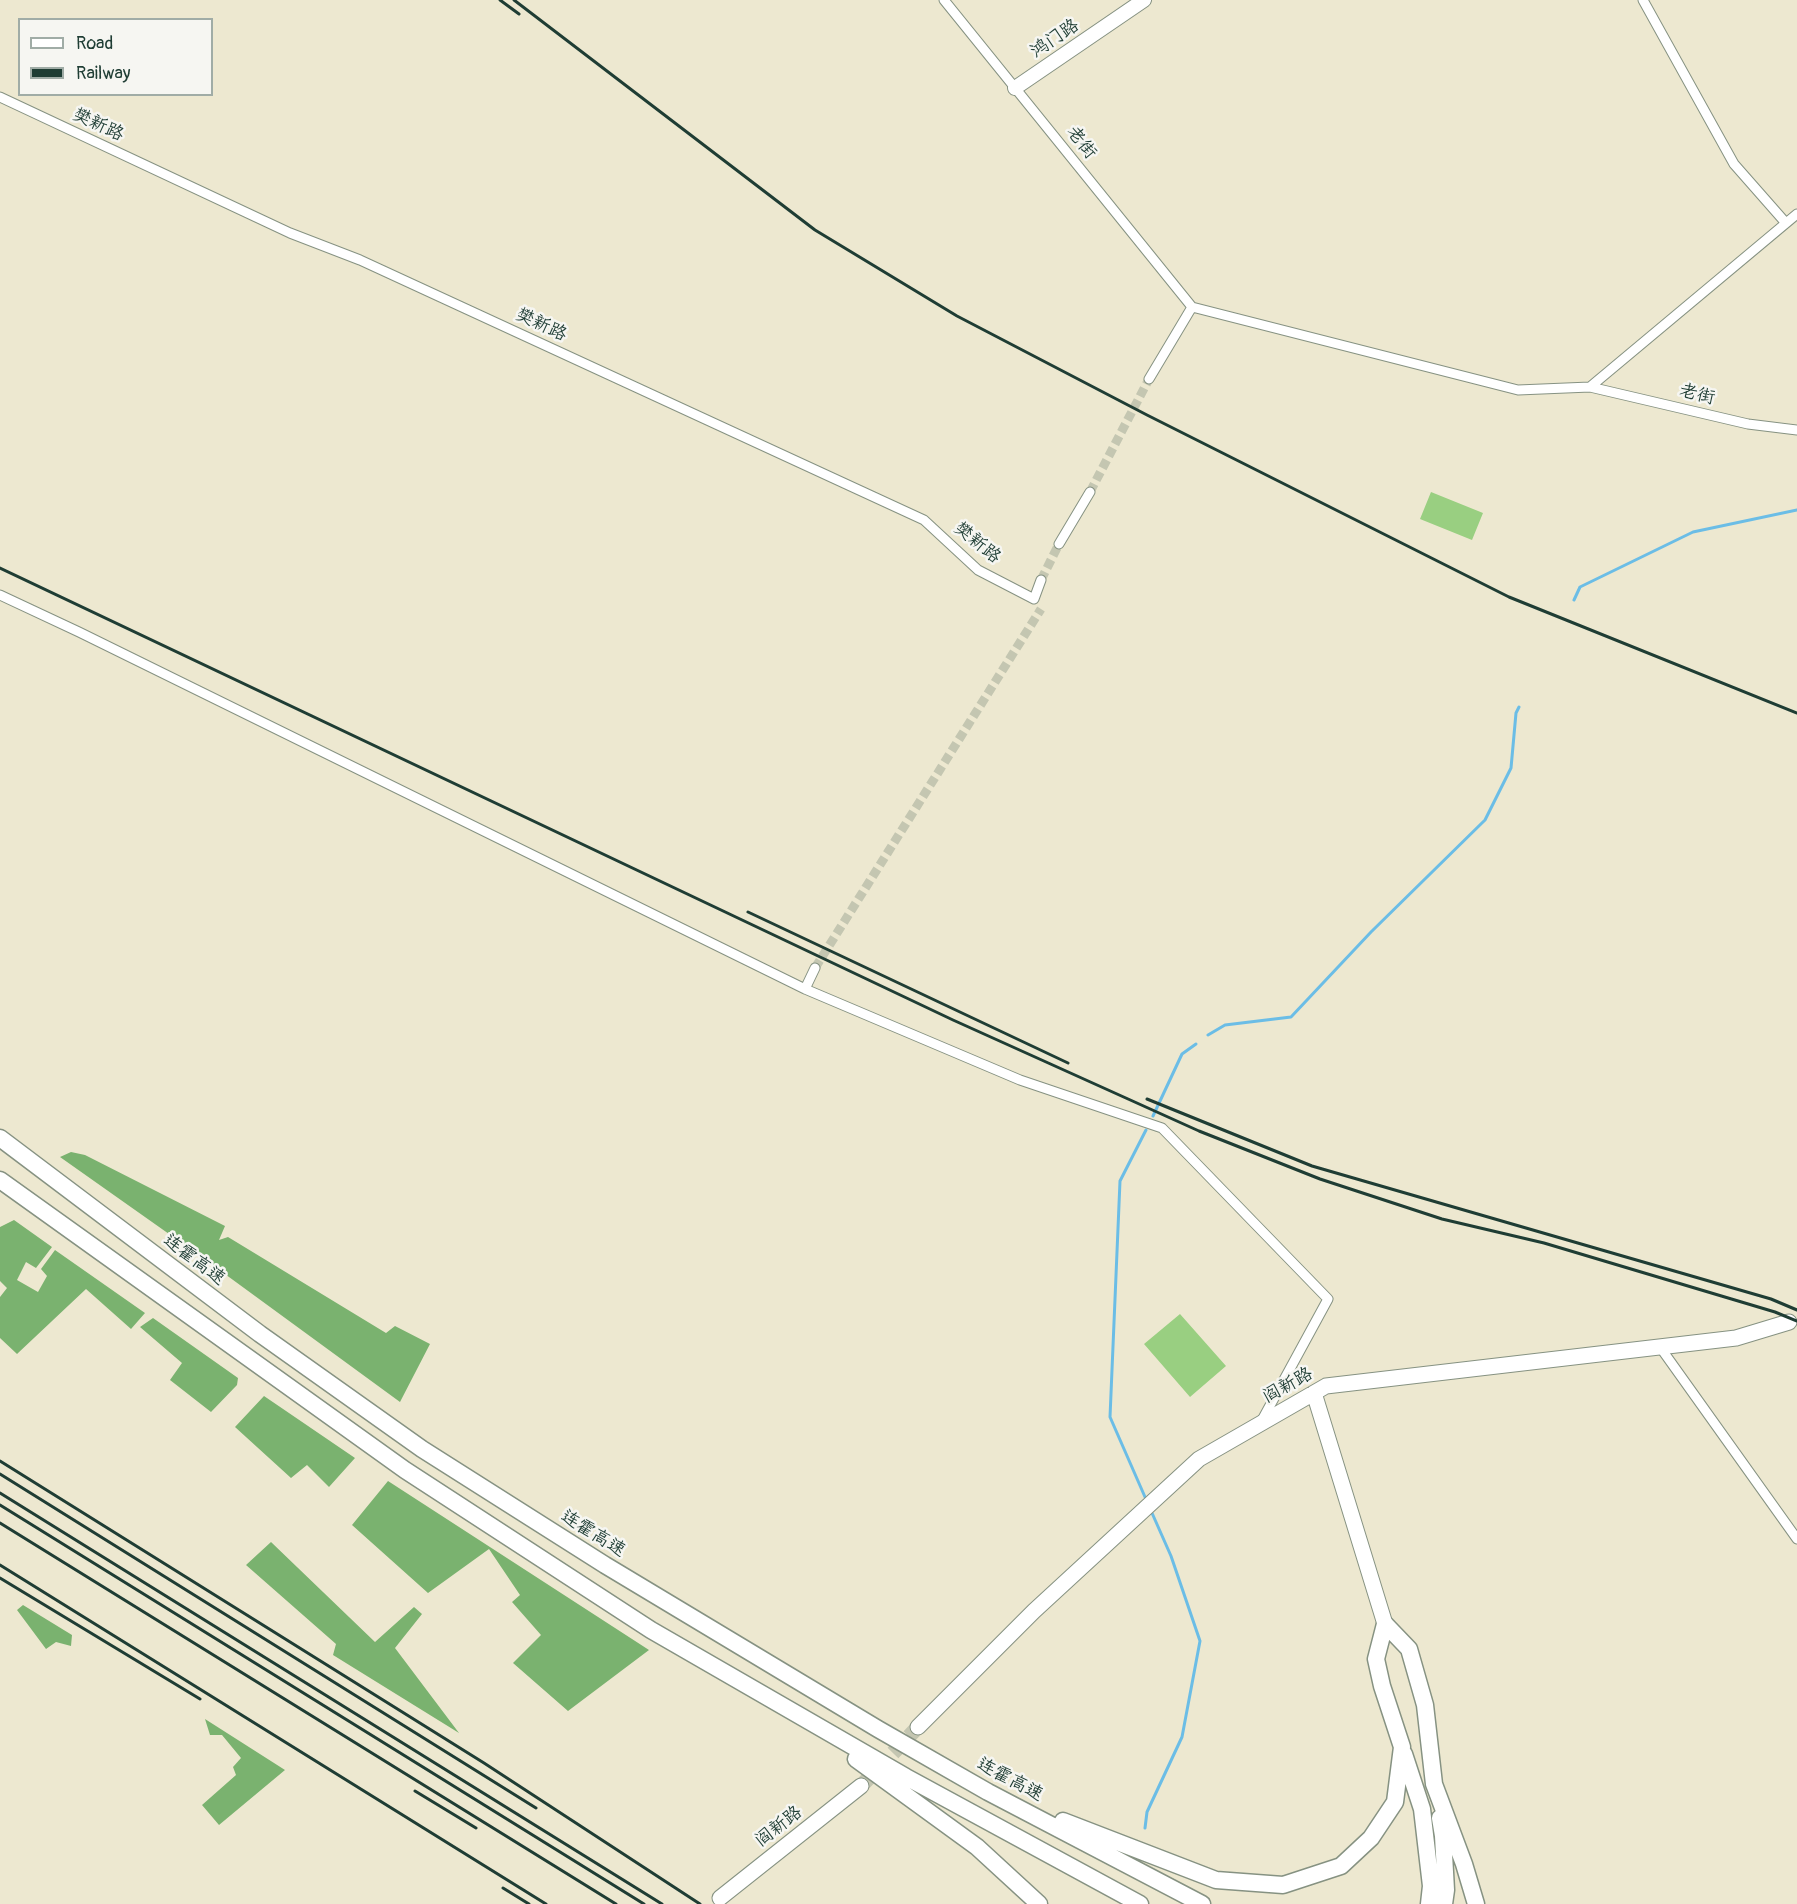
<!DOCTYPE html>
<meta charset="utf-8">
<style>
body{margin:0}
#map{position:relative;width:1797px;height:1904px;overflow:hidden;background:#ede8d0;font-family:Pangolin,sans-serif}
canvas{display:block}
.legend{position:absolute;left:18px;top:18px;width:195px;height:78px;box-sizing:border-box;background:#f6f6f2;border:2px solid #a0aca6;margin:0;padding:8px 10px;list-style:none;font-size:18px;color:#1f3d34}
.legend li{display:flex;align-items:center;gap:12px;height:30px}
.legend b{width:30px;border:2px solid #a0aca6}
</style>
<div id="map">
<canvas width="1797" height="1904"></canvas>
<ul class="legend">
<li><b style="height:8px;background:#fff"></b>Road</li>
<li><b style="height:8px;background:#1f3d34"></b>Railway</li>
</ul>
</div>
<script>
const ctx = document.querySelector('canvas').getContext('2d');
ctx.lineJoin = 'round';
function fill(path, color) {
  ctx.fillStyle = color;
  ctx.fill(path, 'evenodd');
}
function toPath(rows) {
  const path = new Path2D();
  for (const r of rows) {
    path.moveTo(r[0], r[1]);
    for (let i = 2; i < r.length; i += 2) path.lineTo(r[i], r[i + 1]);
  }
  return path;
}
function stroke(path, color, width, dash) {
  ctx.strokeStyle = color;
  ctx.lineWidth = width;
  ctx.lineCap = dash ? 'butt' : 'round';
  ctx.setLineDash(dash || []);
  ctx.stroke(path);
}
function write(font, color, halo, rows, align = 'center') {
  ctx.font = font + ' Pangolin,"LXGW WenKai TC",sans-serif';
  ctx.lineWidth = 5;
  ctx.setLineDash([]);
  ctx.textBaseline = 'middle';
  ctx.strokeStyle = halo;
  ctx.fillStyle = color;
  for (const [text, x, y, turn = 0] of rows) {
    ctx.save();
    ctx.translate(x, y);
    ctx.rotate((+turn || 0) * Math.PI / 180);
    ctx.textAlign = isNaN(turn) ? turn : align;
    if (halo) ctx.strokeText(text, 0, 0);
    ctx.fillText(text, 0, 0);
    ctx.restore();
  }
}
const green = toPath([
 [1431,492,1483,513,1472,540,1420,519],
 [1180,1314,1226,1366,1190,1397,1144,1344]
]);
const forest = toPath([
 [71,1152,85,1155,225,1226,219,1240,228,1237,386,1333,395,1326,430,1344,400,1402,203,1258,60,1157],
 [14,1220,52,1247,36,1268,26,1262,17,1280,38,1292,47,1276,41,1269,55,1250,145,1313,131,1329,86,1289,17,1354,0,1338,0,1297,7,1288,0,1281,0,1227],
 [153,1318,238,1378,237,1385,211,1412,170,1380,182,1363,140,1327],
 [264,1396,355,1458,329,1487,307,1465,291,1478,235,1427],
 [388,1481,649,1650,568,1711,513,1663,541,1635,512,1602,520,1595,489,1549,428,1593,352,1525],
 [271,1542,375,1642,414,1607,422,1614,395,1648,459,1733,333,1655,336,1644,246,1565],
 [23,1605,72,1635,71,1646,56,1642,46,1649,17,1610],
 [205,1719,285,1770,219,1825,202,1805,236,1775,233,1767,241,1758,222,1735,210,1735]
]);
const stream = toPath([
 [1574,600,1580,587,1693,532,1797,510],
 [1208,1035,1225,1025,1291,1017,1371,932,1485,820,1511,768,1516,713,1519,707],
 [1153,1116,1182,1054,1196,1044],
 [1145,1497,1110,1417,1120,1181,1146,1130],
 [1145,1828,1147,1812,1182,1737,1200,1641,1171,1556,1152,1513]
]);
const streetTunnel = toPath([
 [1090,492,1149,379],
 [1041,580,1059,544],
 [815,968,1041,609]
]);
const primaryTunnel = toPath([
 [861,1786,918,1727]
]);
const street = toPath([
 [944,0,1192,307],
 [1643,0,1734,164,1785,222],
 [0,97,290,233,360,260,924,520,978,570,1034,599,1041,580],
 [1149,379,1192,307,1518,390,1590,387,1748,424,1797,430],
 [1590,387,1797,214],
 [1059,544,1090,492],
 [0,595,79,632,805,989,1020,1080,1162,1128,1328,1299,1261,1422],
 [805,989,815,968],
 [1660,1347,1797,1539]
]);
const secondary = toPath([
 [1015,88,1144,0]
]);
const primary = toPath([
 [1314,1393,1385,1624],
 [918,1727,1034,1611,1199,1459,1326,1386,1736,1338,1789,1322],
 [720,1898,861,1786]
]);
const highway = toPath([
 [0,1138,260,1334,422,1449,605,1565,878,1729,988,1792,1202,1904],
 [0,1180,405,1470,651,1630,906,1777,1140,1904],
 [1404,1754,1422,1809,1431,1886,1429,1904],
 [856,1759,977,1847,1039,1904],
 [1440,1818,1443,1836,1446,1890,1444,1904],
 [1063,1821,1216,1880,1283,1885,1341,1866,1371,1838,1395,1802,1402,1747,1382,1686,1376,1659,1385,1624,1409,1649,1425,1705,1434,1784,1464,1864,1476,1904]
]);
const rail = toPath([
 [500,0,519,14],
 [514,0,815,230,957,316,1147,415,1509,597,1797,713],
 [0,568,953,1020,1199,1131,1320,1179,1442,1219,1544,1243,1775,1312,1797,1321],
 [748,912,1068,1063],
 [1147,1099,1312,1166,1771,1299,1797,1310],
 [0,1461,484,1763,700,1904],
 [0,1474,536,1808],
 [0,1493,662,1904],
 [0,1505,644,1904],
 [0,1523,616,1904],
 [0,1565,546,1904],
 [0,1578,200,1699],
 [415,1791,476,1828],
 [503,1888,529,1904]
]);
const streetNames = [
 ["鸿门路",1055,39,-34],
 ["樊新路",98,125,25],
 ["老街",1081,143,51],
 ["樊新路",541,325,25],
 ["老街",1697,395,13],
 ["樊新路",977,543,39],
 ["连霍高速",194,1260,37],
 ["阎新路",1288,1386,-29],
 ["连霍高速",593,1534,32],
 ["连霍高速",1010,1780,28],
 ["阎新路",779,1827,-38]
];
fill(green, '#99cf81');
fill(forest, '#7ab26f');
stroke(stream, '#6bbde6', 3);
stroke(streetTunnel, '#c4c6b1', 9, [9, 4.5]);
stroke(primaryTunnel, '#c4c6b1', 15, [15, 8]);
stroke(street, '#869282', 11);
stroke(secondary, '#869282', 16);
stroke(primary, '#869282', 17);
stroke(highway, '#869282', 19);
stroke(street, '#fff', 9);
stroke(secondary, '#fff', 14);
stroke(primary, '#fff', 15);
stroke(highway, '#fff', 16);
stroke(rail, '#1f3d34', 3);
write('18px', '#1f3d34', '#f6f6f2', streetNames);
</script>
